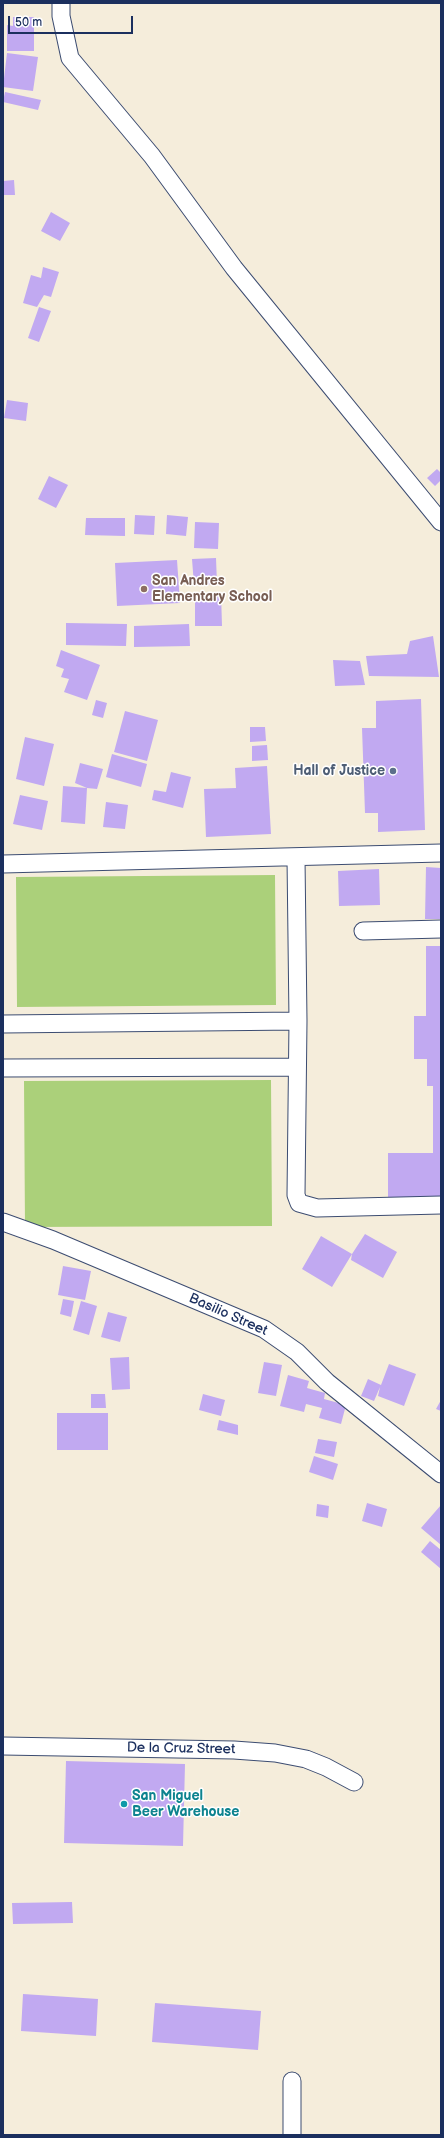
<!DOCTYPE html>
<style>
body{margin:0}
#map{position:relative;width:444px;height:2138px;overflow:hidden;background:#f5eddb;font-family:"Balsamiq Sans",sans-serif}
canvas{display:block}
.frame{position:absolute;inset:0;border:4px solid #1b2f5e;pointer-events:none}
.scale{position:absolute;left:8px;top:16px;width:125px;height:18px;box-sizing:border-box;border:2px solid #1b2f5e;border-top:0;padding-left:5px;font-size:12px;line-height:14px;white-space:nowrap;color:#1b2f5e;-webkit-text-stroke:3px #fff;paint-order:stroke}
</style>
<div id="map">
<canvas width="444" height="2138"></canvas>
<div class="frame"></div>
<div class="scale">50 m</div>
</div>
<script>
const ctx = document.querySelector('canvas').getContext('2d');
ctx.lineJoin = 'round';
function fill(path, color) {
  ctx.fillStyle = color;
  ctx.fill(path, 'evenodd');
}
function toPath(rows) {
  const path = new Path2D();
  for (const r of rows) {
    path.moveTo(r[0], r[1]);
    for (let i = 2; i < r.length; i += 2) path.lineTo(r[i], r[i + 1]);
  }
  return path;
}
function stroke(path, color, width, dash) {
  ctx.strokeStyle = color;
  ctx.lineWidth = width;
  ctx.lineCap = dash ? 'butt' : 'round';
  ctx.setLineDash(dash || []);
  ctx.stroke(path);
}
function write(font, color, halo, rows, align = 'center') {
  ctx.font = font + ' "Balsamiq Sans",sans-serif';
  ctx.lineWidth = 3;
  ctx.setLineDash([]);
  ctx.textBaseline = 'middle';
  ctx.strokeStyle = halo;
  ctx.fillStyle = color;
  for (const [text, x, y, turn = 0] of rows) {
    ctx.save();
    ctx.translate(x, y);
    ctx.rotate((+turn || 0) * Math.PI / 180);
    ctx.textAlign = isNaN(turn) ? turn : align;
    if (halo) ctx.strokeText(text, 0, 0);
    ctx.fillText(text, 0, 0);
    ctx.restore();
  }
}
const green = toPath([
 [275,875,276,1005,17,1007,16,877],
 [271,1080,272,1226,25,1227,24,1081]
]);
const building = toPath([
 [13,17,34,17,34,51,7,51,7,25,13,26],
 [7,53,38,57,33,91,3,87],
 [5,92,41,100,38,110,3,102],
 [14,180,15,195,3,195,3,181],
 [51,212,70,223,60,241,41,231],
 [43,267,59,272,51,297,44,295,37,307,23,303,31,275,41,278],
 [39,307,51,311,39,342,28,338],
 [7,400,28,403,26,421,4,418],
 [437,469,441,473,441,480,435,486,427,478],
 [49,476,68,485,56,508,38,499],
 [135,515,155,516,154,535,134,534],
 [167,515,188,517,186,536,166,534],
 [86,518,125,518,125,536,85,535],
 [195,522,219,523,218,549,194,548],
 [216,558,217,584,194,585,192,559],
 [177,560,180,603,117,606,115,563],
 [195,593,221,593,222,626,195,626],
 [66,623,127,624,126,646,66,645],
 [189,624,190,646,134,647,134,626],
 [433,636,439,677,369,676,366,656,407,654,410,641],
 [61,650,100,665,87,700,64,692,69,679,61,677,64,669,56,666],
 [333,660,360,661,365,685,335,686],
 [421,699,425,830,378,832,378,813,365,813,362,728,376,728,376,701],
 [96,700,107,703,103,718,92,715],
 [125,711,158,720,147,761,114,752],
 [250,727,265,727,266,741,250,742],
 [25,737,54,744,44,786,16,779],
 [267,745,268,760,252,761,252,746],
 [112,754,147,764,141,787,106,777],
 [80,763,103,769,97,789,87,788,75,783],
 [267,766,271,834,206,837,204,789,236,788,235,768],
 [171,772,191,777,183,808,152,800,154,790,166,792],
 [63,786,87,788,85,824,61,822],
 [20,795,48,801,42,830,13,824],
 [106,802,128,805,125,829,103,827],
 [426,867,441,868,441,919,425,919],
 [379,869,380,905,339,906,338,871],
 [426,946,441,946,441,1199,388,1199,388,1153,433,1153,433,1086,427,1086,427,1059,414,1059,414,1016,426,1016],
 [365,1234,397,1252,383,1278,351,1260,352,1254],
 [321,1236,352,1254,332,1287,302,1269],
 [63,1266,91,1271,85,1300,58,1295],
 [63,1299,74,1301,71,1317,60,1314],
 [81,1301,97,1306,89,1335,73,1330],
 [108,1312,127,1317,120,1342,101,1337],
 [129,1357,130,1389,112,1390,110,1358],
 [264,1362,282,1365,276,1396,258,1393],
 [389,1364,416,1374,404,1406,378,1396,380,1387,374,1401,361,1396,368,1379,381,1385],
 [288,1375,309,1381,307,1388,325,1393,324,1399,346,1405,341,1424,319,1418,322,1408,306,1404,304,1412,280,1406],
 [91,1394,105,1394,106,1408,91,1408],
 [203,1394,225,1400,221,1416,199,1410],
 [441,1400,441,1411,436,1409],
 [57,1413,108,1413,108,1450,57,1450],
 [219,1420,238,1425,238,1435,217,1430],
 [318,1439,337,1442,334,1457,315,1453],
 [314,1456,338,1464,333,1480,309,1472],
 [367,1503,387,1509,382,1527,362,1521],
 [317,1504,329,1506,328,1518,316,1516],
 [441,1505,441,1545,421,1528],
 [430,1541,441,1550,441,1569,421,1552],
 [66,1761,185,1764,183,1846,64,1843],
 [72,1902,73,1923,13,1924,12,1903],
 [23,1994,98,1999,96,2036,21,2031],
 [155,2003,261,2011,258,2050,152,2042]
]);
const minor = toPath([
 [61,3,61,16,70,58,152,156,234,268,441,522],
 [296,858,298,1021,296,1195,299,1203,317,1208,441,1205],
 [3,864,441,853],
 [363,931,441,929],
 [3,1024,298,1021],
 [3,1068,297,1067],
 [3,1222,53,1240,264,1329,297,1352,327,1382,441,1474],
 [3,1746,234,1750,275,1753,306,1759,326,1767,354,1782],
 [292,2135,292,2081]
]);
const markers = [
 [144,589,4,"#8d6e63"],
 [393,771,4,"#5c6f8a"],
 [124,1804,4,"#0f9aa8"]
];
const educationNames = [
 ["San Andres",152,581],
 ["Elementary School",152,597]
];
const serviceNames = [
 ["Hall of Justice",385,771]
];
const streetNames = [
 ["Basilio Street",228,1315,24],
 ["De la Cruz Street",181,1749,1]
];
const cultureNames = [
 ["San Miguel",132,1796],
 ["Beer Warehouse",132,1812]
];
fill(green, '#abd07a');
fill(building, '#c1a9f1');
stroke(minor, '#3c4c71', 19);
stroke(minor, '#fff', 17);
for (const [x, y, r, color] of markers) {
  const dot = new Path2D();
  dot.arc(x, y, r, 0, 2 * Math.PI);
  ctx.fillStyle = color;
  ctx.fill(dot);
  stroke(dot, '#fff', 1.5);
}
write('bold 14px', '#785e54', '#fff', educationNames, 'left');
write('bold 14px', '#4e5e75', '#fff', serviceNames, 'right');
write('14px', '#1b2f5e', '#fff', streetNames);
write('bold 14px', '#0d838f', '#fff', cultureNames, 'left');
</script>
